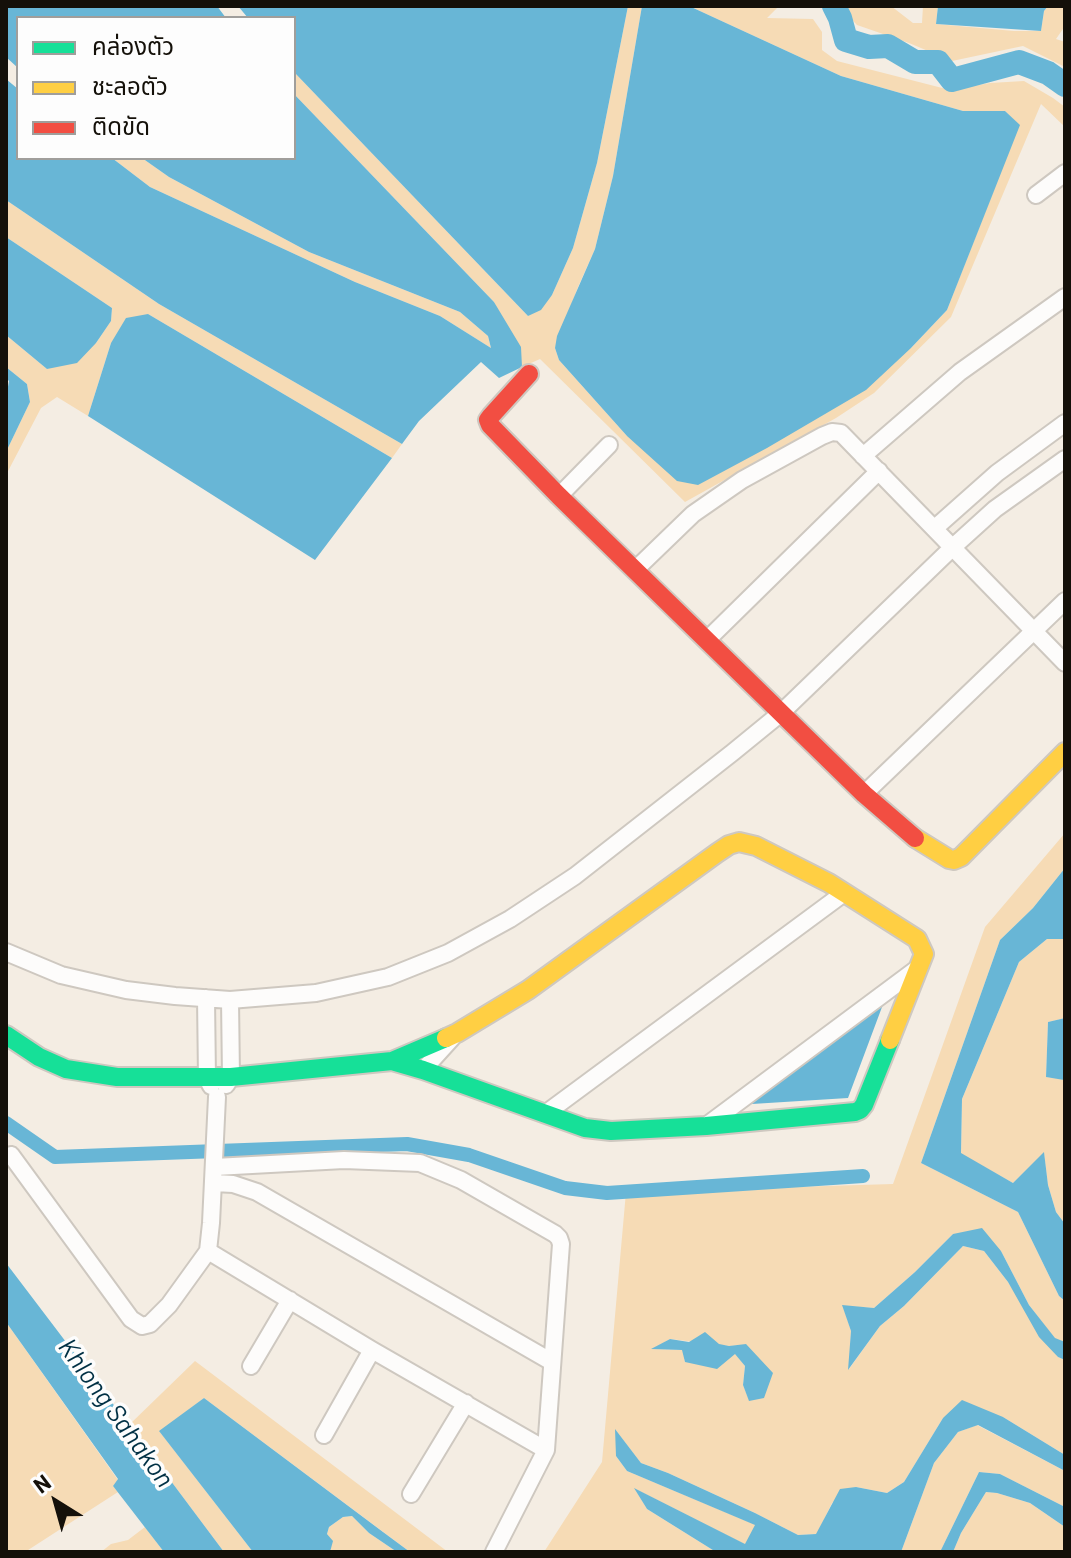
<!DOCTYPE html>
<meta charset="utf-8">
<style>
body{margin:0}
#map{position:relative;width:1071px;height:1558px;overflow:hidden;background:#f4ede3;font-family:Barlow,"Noto Sans Thai",sans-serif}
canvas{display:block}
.frame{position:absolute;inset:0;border:8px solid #141009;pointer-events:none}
.legend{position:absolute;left:16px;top:16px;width:280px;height:144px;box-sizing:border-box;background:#fdfdfd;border:2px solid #a09e9b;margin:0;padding:10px 14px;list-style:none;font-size:24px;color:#141009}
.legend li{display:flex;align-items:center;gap:16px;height:40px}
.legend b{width:40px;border:2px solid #a09e9b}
.north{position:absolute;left:16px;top:1462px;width:80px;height:80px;-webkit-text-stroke:6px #fdfdfd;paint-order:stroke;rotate:323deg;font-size:22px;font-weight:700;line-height:32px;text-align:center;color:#141009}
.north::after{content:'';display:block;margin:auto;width:28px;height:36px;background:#141009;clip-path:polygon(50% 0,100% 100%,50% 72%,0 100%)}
</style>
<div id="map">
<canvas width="1071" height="1558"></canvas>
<div class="frame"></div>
<ul class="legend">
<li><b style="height:10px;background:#16e098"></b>คล่องตัว</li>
<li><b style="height:10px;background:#ffcf43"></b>ชะลอตัว</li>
<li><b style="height:10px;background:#f24e42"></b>ติดขัด</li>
</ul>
<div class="north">N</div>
</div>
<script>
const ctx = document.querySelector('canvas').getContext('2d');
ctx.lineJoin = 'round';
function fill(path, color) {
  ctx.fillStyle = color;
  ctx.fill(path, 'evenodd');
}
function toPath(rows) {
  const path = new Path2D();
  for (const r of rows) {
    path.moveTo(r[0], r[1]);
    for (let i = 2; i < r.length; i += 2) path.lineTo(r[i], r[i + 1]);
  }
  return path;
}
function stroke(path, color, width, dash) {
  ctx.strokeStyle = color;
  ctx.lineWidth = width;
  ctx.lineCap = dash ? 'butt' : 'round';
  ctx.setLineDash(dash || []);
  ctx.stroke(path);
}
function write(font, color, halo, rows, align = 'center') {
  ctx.font = font + ' Barlow,sans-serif';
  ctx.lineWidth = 7;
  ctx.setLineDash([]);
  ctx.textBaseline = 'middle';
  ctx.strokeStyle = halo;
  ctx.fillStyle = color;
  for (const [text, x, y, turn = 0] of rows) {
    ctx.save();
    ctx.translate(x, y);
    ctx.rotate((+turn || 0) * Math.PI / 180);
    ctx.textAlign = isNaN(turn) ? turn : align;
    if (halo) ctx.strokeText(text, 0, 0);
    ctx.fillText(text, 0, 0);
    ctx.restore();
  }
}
const green = toPath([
 [628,6,642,6,613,176,595,249,578,287,555,348,559,360,627,436,911,348,947,310,1019,125,1005,111,963,111,841,76,689,6,779,6,767,18,813,19,822,32,822,50,837,61,950,90,990,83,1024,81,1053,98,1065,107,1065,127,1041,104,951,317,874,393,836,418,685,502,540,359,522,367,494,302,294,94,294,72,528,316,552,295,573,248,597,163],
 [839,6,891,6,913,23,922,23,923,6,938,6,936,24,1014,31,1041,31,1044,11,1048,6,1065,6,1065,26,1056,39,1065,42,1065,67,1023,46,952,61,909,43,857,25],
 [112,158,142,158,169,177,309,252,460,312,488,336,491,348,440,316,355,282,150,187],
 [6,200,159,304,402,444,392,458,148,314,111,343,88,416,57,397,41,408,6,475,6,452,30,402,27,384,6,367,6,335,47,369,96,343,111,321,112,308,6,237],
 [1065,833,1065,868,1033,908,1000,940,921,1163,1018,1212,1059,1296,1065,1301,1065,1342,1055,1339,1029,1305,1001,1251,953,1234,915,1272,874,1308,843,1306,851,1331,849,1369,880,1326,904,1306,963,1246,984,1251,1008,1282,1058,1357,1065,1360,1065,1455,1003,1417,943,1418,904,1482,887,1493,856,1487,832,1503,817,1534,798,1535,755,1513,668,1473,641,1463,616,1431,616,1456,627,1471,756,1525,746,1545,635,1489,647,1509,716,1552,544,1552,602,1462,626,1192,893,1184,985,927],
 [670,1339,729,1346,746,1345,749,1400,743,1385,745,1366,735,1353,685,1362,683,1350,653,1349],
 [1047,939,1065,939,1065,1018,1048,1022,1046,1077,1065,1079,1065,1224,1056,1212,1048,1185,1044,1153,1013,1183,961,1154,962,1099,1019,962],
 [6,1322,118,1480,113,1486,118,1492,25,1552,6,1552],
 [195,1361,448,1552,410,1552,204,1398,160,1432,253,1552,224,1552,129,1425],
 [977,1425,1065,1471,1065,1507,1000,1474,979,1472,940,1552,901,1552,934,1463,958,1432],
 [986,1492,997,1493,1030,1503,1065,1527,1065,1552,953,1552,961,1533],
 [352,1516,369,1533,397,1552,330,1552,332,1541,327,1534,329,1527,343,1517],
 [145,1527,164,1552,101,1552,111,1544,128,1540]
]);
const water = toPath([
 [6,6,217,6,226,18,18,18,18,68,6,57],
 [238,6,628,6,597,163,573,248,552,295,541,310,528,316,294,72,294,18,248,18],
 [642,6,689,6,841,76,963,111,1005,111,1020,125,947,310,911,348,866,390,767,448,698,485,677,481,627,436,559,360,555,348,557,336,595,249,613,176],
 [938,6,1048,6,1044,11,1041,31,936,24],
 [6,79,18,89,18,158,112,158,150,187,355,282,440,316,491,348,488,336,460,312,309,252,169,177,142,158,294,158,294,94,494,302,521,347,522,367,499,378,481,362,419,421,402,444,159,304,6,200],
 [6,237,112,308,111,321,96,343,77,363,47,369,6,335],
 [148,314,392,458,315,560,88,416,111,343,126,318],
 [6,367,27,384,30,402,6,452,6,398,9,381,6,378],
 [1065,868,1065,939,1047,939,1019,962,962,1099,961,1153,1013,1183,1044,1152,1048,1185,1056,1212,1065,1224,1065,1301,1059,1296,1018,1212,921,1163,1000,940,1033,908],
 [885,999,848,1098,736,1105],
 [1065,1018,1065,1079,1064,1080,1046,1077,1048,1022],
 [982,1228,1001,1251,1029,1305,1055,1338,1065,1342,1065,1360,1058,1357,1039,1337,1008,1282,984,1251,963,1246,904,1306,880,1326,848,1370,851,1331,842,1305,874,1308,915,1272,953,1234],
 [6,1263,129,1425,224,1552,164,1552,113,1486,118,1479,6,1322],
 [705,1332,719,1344,729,1346,746,1344,773,1373,764,1398,749,1401,743,1385,745,1366,735,1354,717,1369,685,1362,682,1350,651,1349,670,1339,689,1342],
 [204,1398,383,1532,410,1552,397,1552,369,1533,352,1516,343,1517,329,1527,327,1534,333,1541,330,1552,253,1552,159,1431],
 [962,1400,1003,1417,1065,1455,1065,1471,978,1425,958,1432,934,1463,901,1552,716,1552,647,1509,634,1488,745,1544,755,1525,627,1471,616,1456,615,1429,641,1463,668,1473,755,1513,798,1535,816,1534,840,1489,856,1487,887,1493,904,1482,943,1418],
 [979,1472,1000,1474,1065,1507,1065,1527,1030,1503,997,1493,986,1492,961,1533,953,1552,940,1552]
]);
const canal = toPath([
 [6,1123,55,1157,407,1144,469,1155,565,1188,607,1193,863,1176]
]);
const river = toPath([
 [834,6,840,18,846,40,869,47,888,46,915,62,938,62,952,80,1019,62,1048,73,1065,85]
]);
const street = toPath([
 [1036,195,1065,173],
 [863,456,960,372,1065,297],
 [559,496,609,445],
 [935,528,997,473,1065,423],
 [635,570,693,514,742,480,822,436,832,432,841,433,1065,663],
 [707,640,879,471],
 [864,794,1065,601],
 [6,952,61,975,126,990,175,996,230,1000,316,993,388,977,448,953,510,919,575,876,732,753,781,713,953,547,995,509,1065,459],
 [206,998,207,1078,211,1086],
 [423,1070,452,1038],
 [226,1085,231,1077,230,1000],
 [545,1114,844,893],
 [706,1126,918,968],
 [11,1155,131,1319,142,1326,150,1324,169,1305,208,1251,211,1223,217,1097],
 [215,1167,344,1160,420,1163,461,1180,555,1234,559,1238,561,1244,546,1450,494,1552],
 [214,1183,233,1184,257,1192,552,1362],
 [208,1251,372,1350,546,1450],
 [251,1366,290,1300],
 [324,1435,372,1350],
 [411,1494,466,1403]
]);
const fast = toPath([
 [6,1035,39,1057,66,1069,117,1077,231,1077,392,1061,446,1038],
 [392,1061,423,1070,585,1128,611,1131,706,1126,855,1112,860,1110,864,1105,890,1040]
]);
const slow = toPath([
 [915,838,949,859,954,860,961,857,1065,752],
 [446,1038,457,1033,528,990,717,853,729,845,739,842,756,846,829,883,917,939,924,954,890,1040]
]);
const jam = toPath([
 [529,374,491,416,488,420,490,425,559,496,864,794,915,838]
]);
const waterNames = [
 ["Khlong Sahakon",116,1413,54]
];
fill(green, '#f6dbb5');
fill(water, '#68b6d6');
stroke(canal, '#68b6d6', 14);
stroke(river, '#68b6d6', 24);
stroke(street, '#cec8c0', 20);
stroke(fast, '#cec8c0', 22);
stroke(slow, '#cec8c0', 22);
stroke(jam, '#cec8c0', 22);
stroke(street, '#fdfcfb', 16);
stroke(fast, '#16e098', 18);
stroke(slow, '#ffcf43', 18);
stroke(jam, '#f24e42', 18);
write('italic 26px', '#003044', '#fdfdfd', waterNames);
</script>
